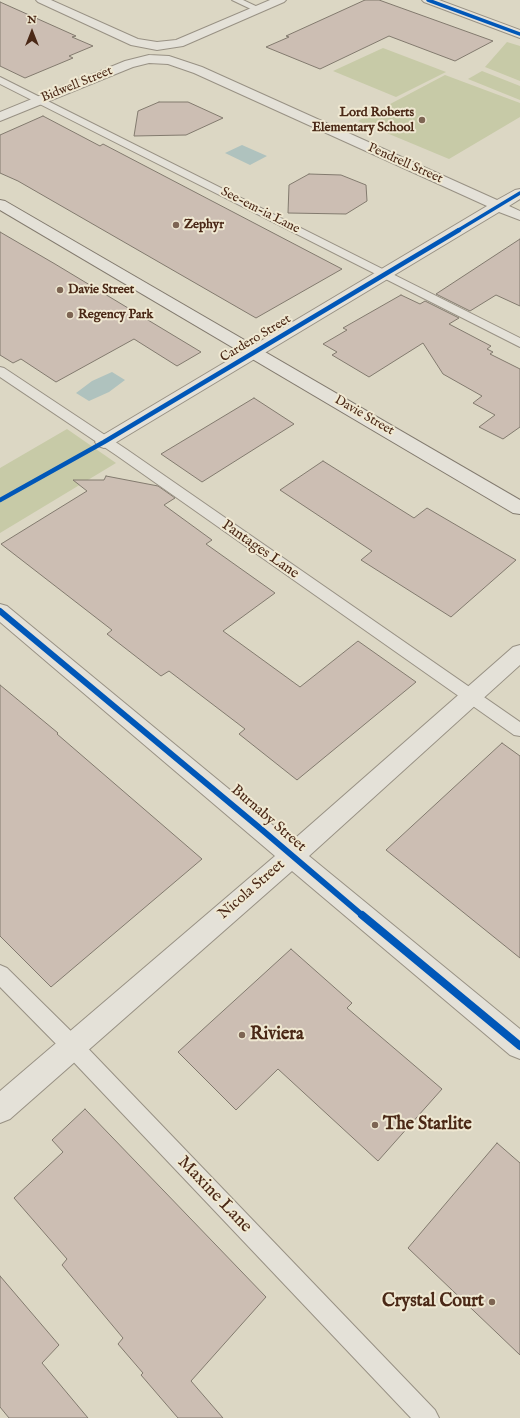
<!DOCTYPE html>
<style>
body{margin:0}
#map{position:relative;width:520px;height:1418px;overflow:hidden;background:#dcd7c4;font-family:"IM FELL English",serif}
canvas{display:block}
.north{position:absolute;left:12px;top:12px;width:40px;height:40px;-webkit-text-stroke:3px #efe8d2;paint-order:stroke;rotate:0deg;font-size:11px;font-weight:700;line-height:16px;text-align:center;color:#4a2816}
.north::after{content:'';display:block;margin:auto;width:14px;height:18px;background:#4a2816;clip-path:polygon(50% 0,100% 100%,50% 72%,0 100%)}
</style>
<div id="map">
<canvas width="520" height="1418"></canvas>
<div class="north">N</div>
</div>
<script>
const ctx = document.querySelector('canvas').getContext('2d');
ctx.lineJoin = 'round';
function fill(path, color) {
  ctx.fillStyle = color;
  ctx.fill(path, 'evenodd');
}
function toPath(rows) {
  const path = new Path2D();
  for (const r of rows) {
    path.moveTo(r[0], r[1]);
    for (let i = 2; i < r.length; i += 2) path.lineTo(r[i], r[i + 1]);
  }
  return path;
}
function stroke(path, color, width, dash) {
  ctx.strokeStyle = color;
  ctx.lineWidth = width;
  ctx.lineCap = dash ? 'butt' : 'round';
  ctx.setLineDash(dash || []);
  ctx.stroke(path);
}
function write(font, color, halo, rows, align = 'center') {
  ctx.font = font + ' "IM FELL English",serif';
  ctx.lineWidth = 4;
  ctx.setLineDash([]);
  ctx.textBaseline = 'middle';
  ctx.strokeStyle = halo;
  ctx.fillStyle = color;
  for (const [text, x, y, turn = 0] of rows) {
    ctx.save();
    ctx.translate(x, y);
    ctx.rotate((+turn || 0) * Math.PI / 180);
    ctx.textAlign = isNaN(turn) ? turn : align;
    if (halo) ctx.strokeText(text, 0, 0);
    ctx.fillText(text, 0, 0);
    ctx.restore();
  }
}
const green = toPath([
 [507,42,520,46,520,81,485,67],
 [383,48,446,72,396,97,333,71],
 [482,71,520,86,520,100,468,79],
 [445,75,520,103,520,117,449,159,358,121],
 [67,429,116,463,0,533,0,468]
]);
const water = toPath([
 [242,145,267,156,250,165,225,153],
 [112,372,125,380,109,392,89,401,76,393,92,381]
]);
const building = toPath([
 [365,0,379,0,493,41,455,61,389,36,320,69,266,47,289,37,286,36,365,0],
 [0,2,76,36,72,37,93,46,69,56,73,58,25,78,0,66,0,2],
 [159,102,188,102,223,118,186,135,134,136,138,111,159,102],
 [43,116,100,146,103,144,342,269,256,318,18,181,0,173,0,135,43,116],
 [309,174,341,175,366,185,367,201,346,214,288,213,289,185,309,174],
 [0,232,55,264,201,352,177,366,134,339,56,382,21,359,13,363,0,355,0,232],
 [520,239,520,306,496,295,470,311,436,294,520,239],
 [401,295,420,304,425,301,459,318,449,324,491,346,487,349,493,352,490,354,520,369,520,427,503,439,479,427,495,415,473,403,482,396,443,374,423,343,369,377,332,355,337,352,323,344,347,330,343,328,401,295],
 [254,398,294,424,202,482,161,454,254,398],
 [323,461,414,518,427,508,516,560,451,617,361,560,372,551,280,490,323,461],
 [106,476,158,486,175,498,164,505,212,540,206,544,275,593,223,631,300,687,358,641,416,682,297,780,239,734,245,729,169,671,161,676,107,634,112,630,1,544,87,491,73,480,104,480,106,476],
 [0,685,58,733,57,734,202,859,51,987,0,936,0,685],
 [502,743,520,756,520,958,386,850,502,743],
 [291,949,352,1003,347,1008,442,1089,378,1161,278,1069,236,1110,178,1052,291,949],
 [85,1109,266,1297,191,1381,223,1418,178,1418,141,1375,143,1373,118,1344,123,1338,62,1265,67,1259,14,1198,63,1152,52,1140,85,1109],
 [497,1143,520,1163,520,1355,408,1248,497,1143],
 [0,1276,59,1345,42,1363,88,1418,9,1418,0,1407,0,1276]
]);
const lane = toPath([
 [232,0,243,0,262,9,258,12,255,11,232,0],
 [0,77,520,338,520,347,0,84,0,77],
 [0,367,4,368,126,449,520,722,520,736,514,735,116,455,0,377,0,367],
 [0,965,7,968,79,1039,435,1410,439,1418,411,1418,65,1053,0,987,0,965]
]);
const street = toPath([
 [36,0,51,0,138,39,157,42,176,40,270,0,286,0,284,2,183,46,157,50,131,45,38,2,36,0],
 [422,0,439,0,520,30,520,38,424,2,422,0],
 [149,55,169,56,202,67,497,200,515,190,520,189,520,199,509,206,520,211,520,220,499,212,110,446,104,448,98,446,95,442,98,438,487,206,194,73,168,64,149,63,133,67,0,121,0,112,125,61,149,55],
 [0,604,7,606,292,841,513,647,520,645,520,665,309,856,520,1029,520,1059,510,1055,292,871,10,1119,0,1123,0,1091,275,856,0,622,0,604]
]);
const secondary = toPath([
 [0,200,5,201,520,500,520,514,513,513,0,210,0,200]
]);
const cyclewayFar3 = toPath([
 [428,0,520,34],
 [457,231,520,193]
]);
const cyclewayFar2 = toPath([
 [0,500,104,442,459,230]
]);
const cyclewayFar1 = toPath([
 [0,611,261,829,363,916]
]);
const cycleway = toPath([
 [362,915,520,1046]
]);
const markers = [
 [422,120,4,"#7d6553"],
 [176,225,4,"#7d6553"],
 [60,290,4,"#7d6553"],
 [70,315,4,"#7d6553"],
 [242,1035,4,"#7d6553"],
 [375,1125,4,"#7d6553"],
 [492,1302,4,"#7d6553"]
];
const farStreetnames = [
 ["Bidwell Street",77,85,-22],
 ["Pendrell Street",405,164,24],
 ["See-em-ia Lane",260,211,27],
 ["Cardero Street",256,339,-31],
 ["Davie Street",364,416,30]
];
const farPoinames = [
 ["Lord Roberts",414,113,"right"],
 ["Elementary School",414,128,"right"],
 ["Zephyr",184,225],
 ["Davie Street",68,290],
 ["Regency Park",78,315]
];
const streetNames = [
 ["Pantages Lane",260,550,35],
 ["Burnaby Street",268,819,41],
 ["Nicola Street",252,890,-41]
];
const nearPoinames = [
 ["Riviera",250,1035],
 ["The Starlite",383,1125],
 ["Crystal Court",484,1302,"right"]
];
const nearStreetnames = [
 ["Maxine Lane",214,1195,46]
];
fill(green, '#c7caa7');
fill(water, '#afc2be');
fill(building, '#ccbeb3');
stroke(building, '#827a6e', 1);
stroke(lane, '#989184', 2);
stroke(street, '#989184', 2);
stroke(secondary, '#827a6e', 2);
fill(lane, '#e4e1d8');
fill(street, '#e4e1d8');
fill(secondary, '#e4e1d8');
stroke(cyclewayFar3, '#0057b8', 3.5);
stroke(cyclewayFar2, '#0057b8', 4.5);
stroke(cyclewayFar1, '#0057b8', 6);
stroke(cycleway, '#0057b8', 8);
for (const [x, y, r, color] of markers) {
  const dot = new Path2D();
  dot.arc(x, y, r, 0, 2 * Math.PI);
  ctx.fillStyle = color;
  ctx.fill(dot);
  stroke(dot, '#efe8d2', 1.5);
}
write('13px', '#4a2816', '#efe8d2', farStreetnames);
write('bold 13px', '#4a2816', '#efe8d2', farPoinames, 'left');
write('15px', '#4a2816', '#efe8d2', streetNames);
write('bold 18px', '#4a2816', '#efe8d2', nearPoinames, 'left');
write('18px', '#4a2816', '#efe8d2', nearStreetnames);
</script>
